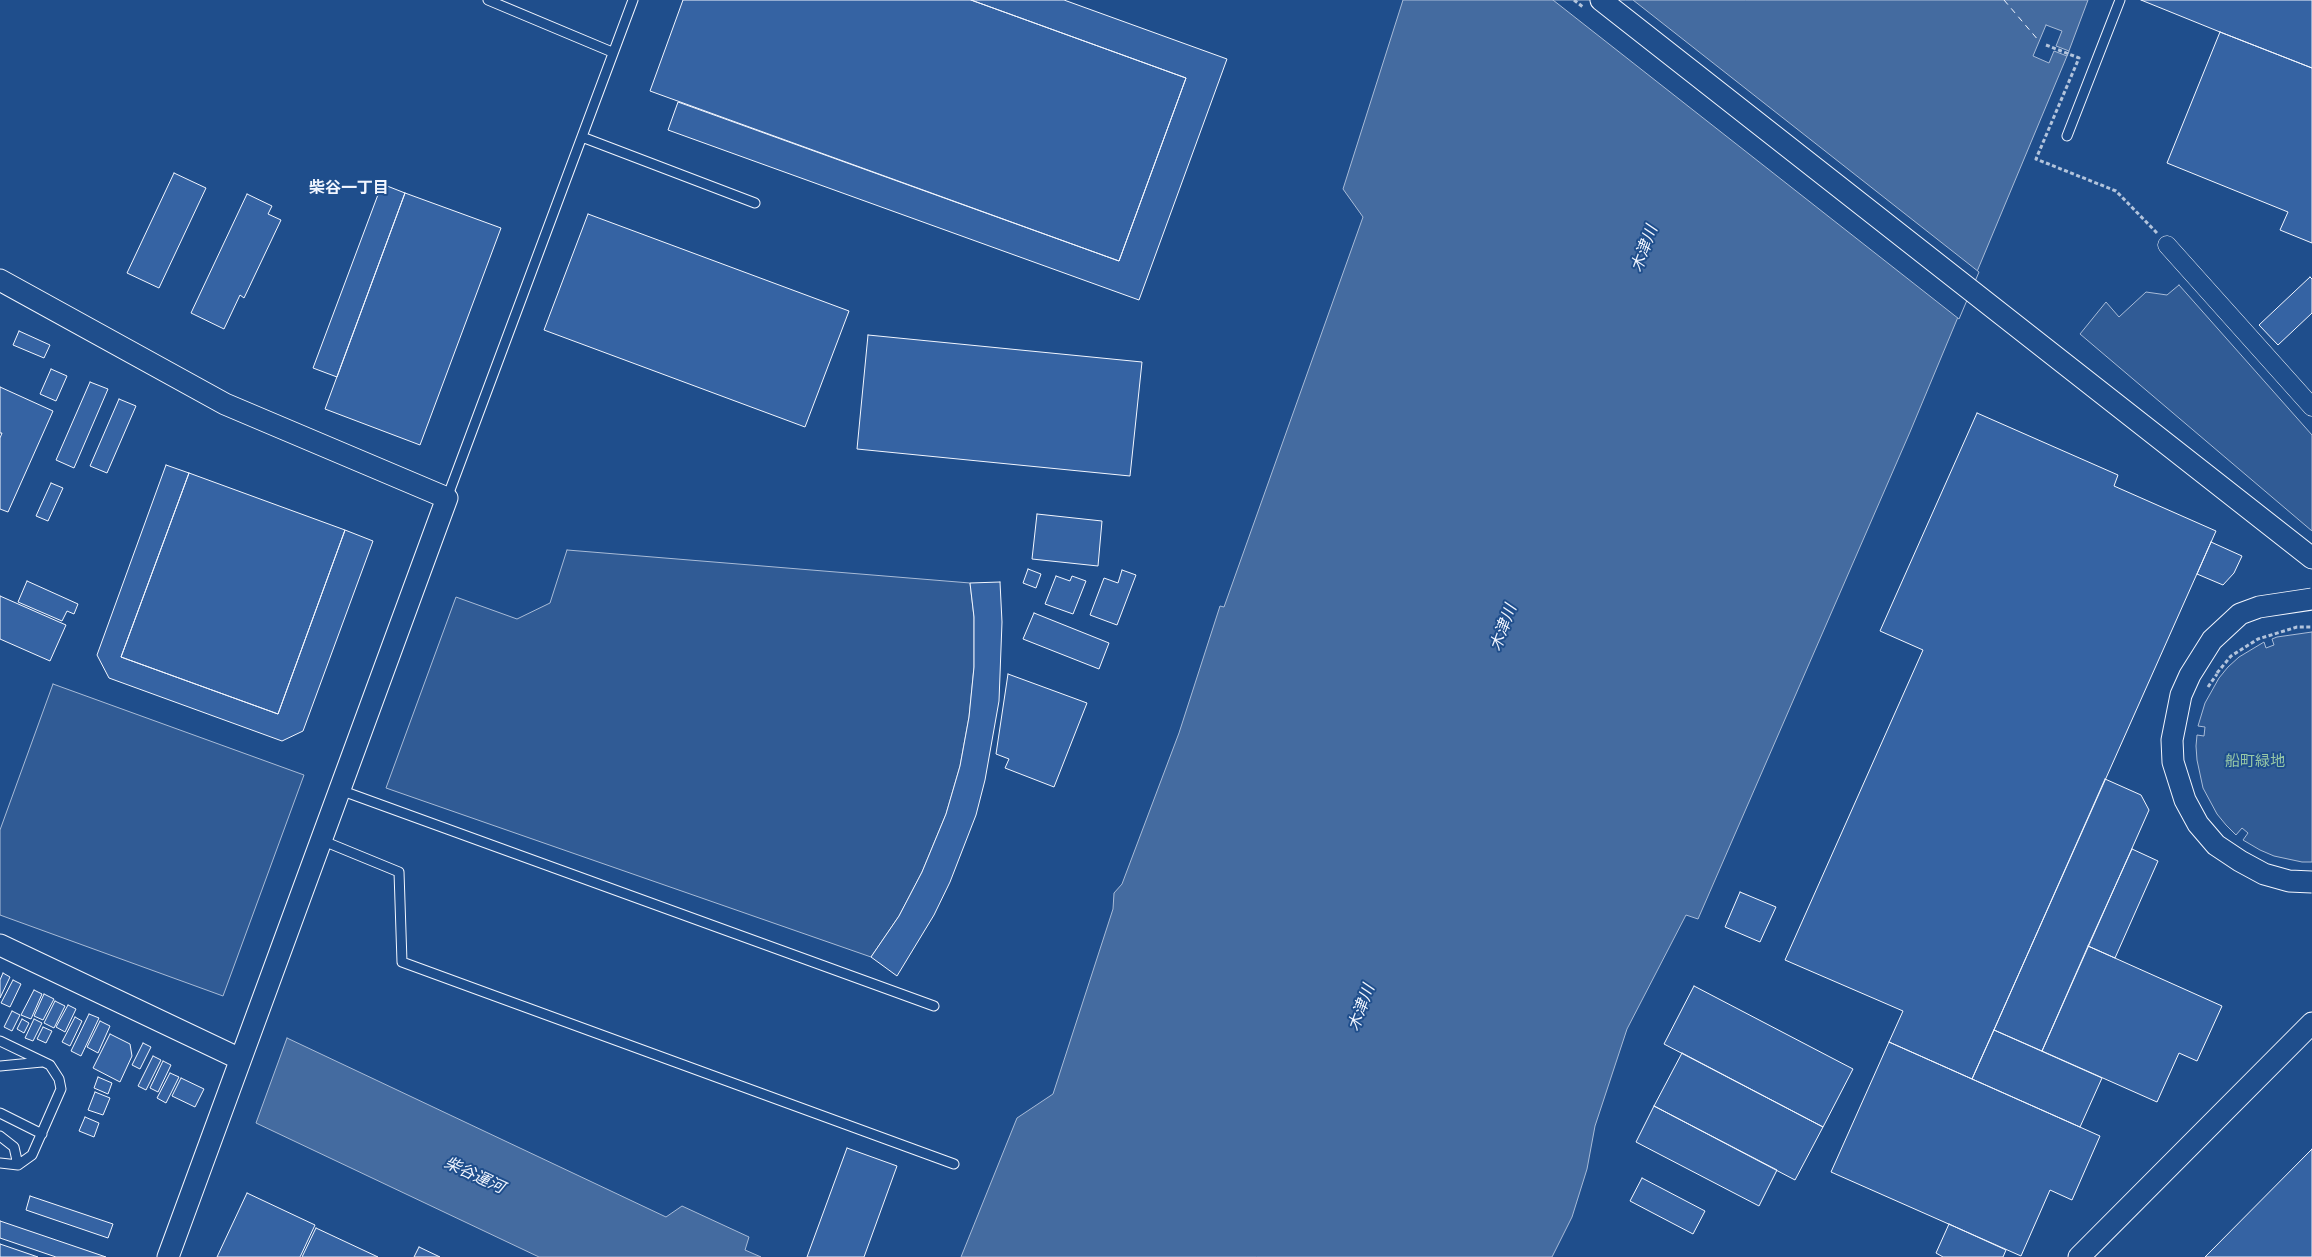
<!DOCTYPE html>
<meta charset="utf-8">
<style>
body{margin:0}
canvas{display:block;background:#1f4e8c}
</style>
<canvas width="2312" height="1257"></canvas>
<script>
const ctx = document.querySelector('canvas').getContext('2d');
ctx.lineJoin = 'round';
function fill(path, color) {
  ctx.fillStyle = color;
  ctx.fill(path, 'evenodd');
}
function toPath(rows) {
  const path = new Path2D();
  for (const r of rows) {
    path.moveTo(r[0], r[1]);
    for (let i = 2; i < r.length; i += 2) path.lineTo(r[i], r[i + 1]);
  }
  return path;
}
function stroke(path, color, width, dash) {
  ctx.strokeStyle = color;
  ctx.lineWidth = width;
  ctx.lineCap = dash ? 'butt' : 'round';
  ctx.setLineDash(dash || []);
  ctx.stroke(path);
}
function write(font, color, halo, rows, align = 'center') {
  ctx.font = font + ' Signika,"Noto Sans JP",sans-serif';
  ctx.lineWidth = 4;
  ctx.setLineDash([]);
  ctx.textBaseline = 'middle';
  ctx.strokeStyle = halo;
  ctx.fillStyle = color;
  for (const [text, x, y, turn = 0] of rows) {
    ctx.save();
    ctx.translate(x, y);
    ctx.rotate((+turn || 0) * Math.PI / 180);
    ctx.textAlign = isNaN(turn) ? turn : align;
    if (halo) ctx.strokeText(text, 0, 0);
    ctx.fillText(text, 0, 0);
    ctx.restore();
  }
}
const built = toPath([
 [2179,285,2312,435,2312,531,2080,334,2106,302,2119,317,2146,292,2167,295,2179,285],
 [567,550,970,583,974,617,974,667,969,717,960,766,946,814,922,872,899,916,871,957,386,788,456,597,517,619,550,603,567,550],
 [2312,632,2312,862,2302,862,2274,856,2260,850,2243,840,2248,833,2242,828,2236,835,2226,825,2217,814,2203,788,2197,760,2196,746,2197,735,2204,736,2205,727,2198,726,2205,703,2219,678,2228,667,2239,657,2264,642,2266,648,2274,645,2272,639,2277,637,2312,632],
 [53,684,304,775,223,996,0,915,0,830,53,684]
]);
const water = toPath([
 [1403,0,2088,0,2067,56,1910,432,1698,919,1686,915,1627,1029,1595,1126,1587,1169,1572,1217,1552,1257,961,1257,1017,1118,1053,1094,1113,909,1114,893,1122,884,1179,733,1220,606,1224,607,1363,217,1343,189,1403,0],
 [287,1038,666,1217,682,1206,749,1237,745,1250,761,1257,539,1257,256,1123,287,1038]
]);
const pier = toPath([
 [1553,0,1633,0,1979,272,1959,319,1553,0],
 [2046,25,2062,31,2056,46,2069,51,2067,56,2054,51,2049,63,2033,56,2046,25]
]);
const ferry = toPath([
 [2004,0,2039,41]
]);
const building = toPath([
 [683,0,971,0,1186,78,1119,261,650,91,683,0],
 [971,0,1064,0,1227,59,1139,300,668,130,678,102,1119,261,1186,78,971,0],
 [2141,0,2312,0,2312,68,2220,32,2141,0],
 [2220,32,2312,68,2312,243,2280,230,2288,212,2167,163,2220,32],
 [174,173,206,188,159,288,127,273,174,173],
 [382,184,405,193,337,377,313,368,382,184],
 [405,193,501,228,420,445,325,409,405,193],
 [247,194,272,206,268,214,281,220,244,298,240,295,224,329,191,313,247,194],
 [588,214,849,311,805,427,544,330,588,214],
 [2310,277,2312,279,2312,313,2278,345,2259,325,2310,277],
 [19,331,50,345,44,358,13,345,19,331],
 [868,335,1142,362,1130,476,857,449,868,335],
 [51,369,67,376,56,401,40,394,51,369],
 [90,382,108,389,74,468,56,460,90,382],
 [0,387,53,411,8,512,0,509,0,438,2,433,0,433,0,387],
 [119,399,136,406,107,473,90,466,119,399],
 [1977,413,2118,475,2114,486,2216,531,1972,1079,1889,1042,1903,1011,1785,960,1923,650,1880,631,1977,413],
 [166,465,189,473,121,657,278,714,345,530,373,541,303,731,282,741,109,678,97,655,166,465],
 [189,473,345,530,278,714,121,657,189,473],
 [51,483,63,488,48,521,36,516,51,483],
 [1037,514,1102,521,1098,566,1032,559,1037,514],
 [2211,542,2242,556,2234,573,2223,585,2197,574,2211,542],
 [1028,569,1041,574,1036,588,1023,583,1028,569],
 [1122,570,1136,575,1117,625,1090,615,1104,578,1118,583,1122,570],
 [1056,576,1070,581,1072,576,1086,581,1073,614,1045,604,1056,576],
 [27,581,78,604,74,614,67,611,62,621,18,602,27,581],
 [1000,582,1002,622,999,701,985,780,976,815,950,882,934,915,897,976,871,957,899,916,922,872,946,814,960,766,969,717,974,667,974,617,970,583,1000,582],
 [0,596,66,625,50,661,0,639,0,596],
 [1034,613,1109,643,1099,669,1023,639,1034,613],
 [1008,674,1087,703,1054,787,1005,768,1009,759,996,754,1008,674],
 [2105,779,2141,795,2149,810,2042,1051,1994,1030,2105,779],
 [2132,849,2158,861,2115,958,2088,946,2132,849],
 [1740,892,1776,907,1760,942,1725,927,1740,892],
 [2088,946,2222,1006,2197,1061,2179,1053,2157,1102,2042,1051,2088,946],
 [3,973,10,977,0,998,0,980,3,973],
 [13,980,21,984,10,1007,1,1003,13,980],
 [1694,986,1853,1069,1823,1127,1664,1044,1694,986],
 [34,990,42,994,31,1019,21,1015,34,990],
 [44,994,54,999,43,1020,34,1016,44,994],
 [55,1001,65,1006,54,1028,44,1023,55,1001],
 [68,1005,76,1009,65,1032,56,1027,68,1005],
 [12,1011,20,1015,12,1031,4,1027,12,1011],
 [89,1014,99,1018,81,1056,71,1051,89,1014],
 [75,1017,82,1021,70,1046,62,1042,75,1017],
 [22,1019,29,1023,24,1033,17,1029,22,1019],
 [34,1019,42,1023,33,1041,25,1038,34,1019],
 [100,1021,110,1026,98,1053,87,1047,100,1021],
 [43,1027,52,1031,46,1043,37,1039,43,1027],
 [1994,1030,2102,1078,2080,1127,1972,1079,1994,1030],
 [110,1034,130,1044,132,1056,120,1082,93,1068,110,1034],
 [1889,1042,2100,1136,2072,1200,2050,1190,2021,1256,1831,1172,1889,1042],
 [143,1043,151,1047,140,1069,132,1065,143,1043],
 [1682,1053,1823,1127,1795,1180,1654,1106,1682,1053],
 [153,1056,161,1060,146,1090,138,1086,153,1056],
 [163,1061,171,1065,158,1092,150,1088,163,1061],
 [170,1073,179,1077,166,1103,157,1098,170,1073],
 [98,1077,112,1083,108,1094,94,1088,98,1077],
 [181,1078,204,1089,195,1107,172,1096,181,1078],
 [95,1092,110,1098,103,1115,88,1110,95,1092],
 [1654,1106,1777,1170,1759,1206,1636,1142,1654,1106],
 [85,1117,99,1123,94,1137,79,1131,85,1117],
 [847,1148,897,1166,864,1257,807,1257,847,1148],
 [2312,1149,2312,1257,2205,1257,2312,1149],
 [1642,1178,1705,1211,1693,1234,1630,1201,1642,1178],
 [247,1193,315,1225,300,1257,217,1257,247,1193],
 [30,1196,113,1224,108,1238,26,1210,30,1196],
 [0,1221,106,1257,56,1257,0,1238,0,1221],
 [1949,1224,2006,1250,2003,1257,1943,1257,1936,1253,1949,1224],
 [316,1228,378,1257,302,1257,316,1228],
 [0,1244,38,1257,0,1257,0,1244],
 [419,1247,440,1257,414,1257,419,1247]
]);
const path = toPath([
 [1574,0,1583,7],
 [2046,45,2079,58,2036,159,2116,191,2157,233],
 [2217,673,2231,656,2258,639,2297,627,2312,627],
 [2208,687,2217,674]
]);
const service = toPath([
 [488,0,612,52],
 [2067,136,2120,0],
 [582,137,755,203],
 [447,498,633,0],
 [340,790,934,1006],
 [321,840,399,872,402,962,954,1164],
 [0,1041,50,1065,59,1079,61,1089,32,1155,18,1165,0,1163],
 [0,1066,42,1062],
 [0,1113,42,1134],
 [0,1136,14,1147,18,1165]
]);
const minor = toPath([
 [2167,245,2312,407]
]);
const tertiary = toPath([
 [1601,0,2312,558],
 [0,280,225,404,447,498,168,1257],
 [0,945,240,1059],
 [2079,1257,2312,1023]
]);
const tertiaryBridge = toPath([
 [2312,599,2259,607,2240,614,2212,640,2190,675,2181,695,2172,740,2173,762,2185,800,2198,824,2216,845,2240,861,2264,874,2289,881,2312,882]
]);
const parkNames = [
 ["船町緑地",2255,762]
];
const neighbourhoodNames = [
 ["柴谷一丁目",349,189]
];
const waterNames = [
 ["木津川",1645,249,-70],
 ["木津川",1504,628,-70],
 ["木津川",1362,1008,-70],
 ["柴谷運河",474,1176,25]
];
fill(built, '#305b95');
stroke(built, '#a8bbd7', 1);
fill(water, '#446ba0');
stroke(water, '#a8bbd7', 1);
fill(pier, '#1f4e8c');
stroke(pier, '#a8bbd7', 1);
stroke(ferry, '#f2f6ff', 1, [6, 5]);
fill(building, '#3563a3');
stroke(building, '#f2f6ff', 1);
stroke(service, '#f2f6ff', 11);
stroke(minor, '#f2f6ff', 19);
stroke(tertiary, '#f2f6ff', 23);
stroke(path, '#b3c4dc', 3, [4, 2.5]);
stroke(service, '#1f4e8c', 9);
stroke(minor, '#1f4e8c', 18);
stroke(tertiary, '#1f4e8c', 21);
stroke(tertiaryBridge, '#f2f6ff', 23, []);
stroke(tertiaryBridge, '#1f4e8c', 21);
write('15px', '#97c8a6', '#1f4e8c', parkNames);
write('bold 16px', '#f2f6ff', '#1f4e8c', neighbourhoodNames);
write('italic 16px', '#f2f6ff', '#1f4e8c', waterNames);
</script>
